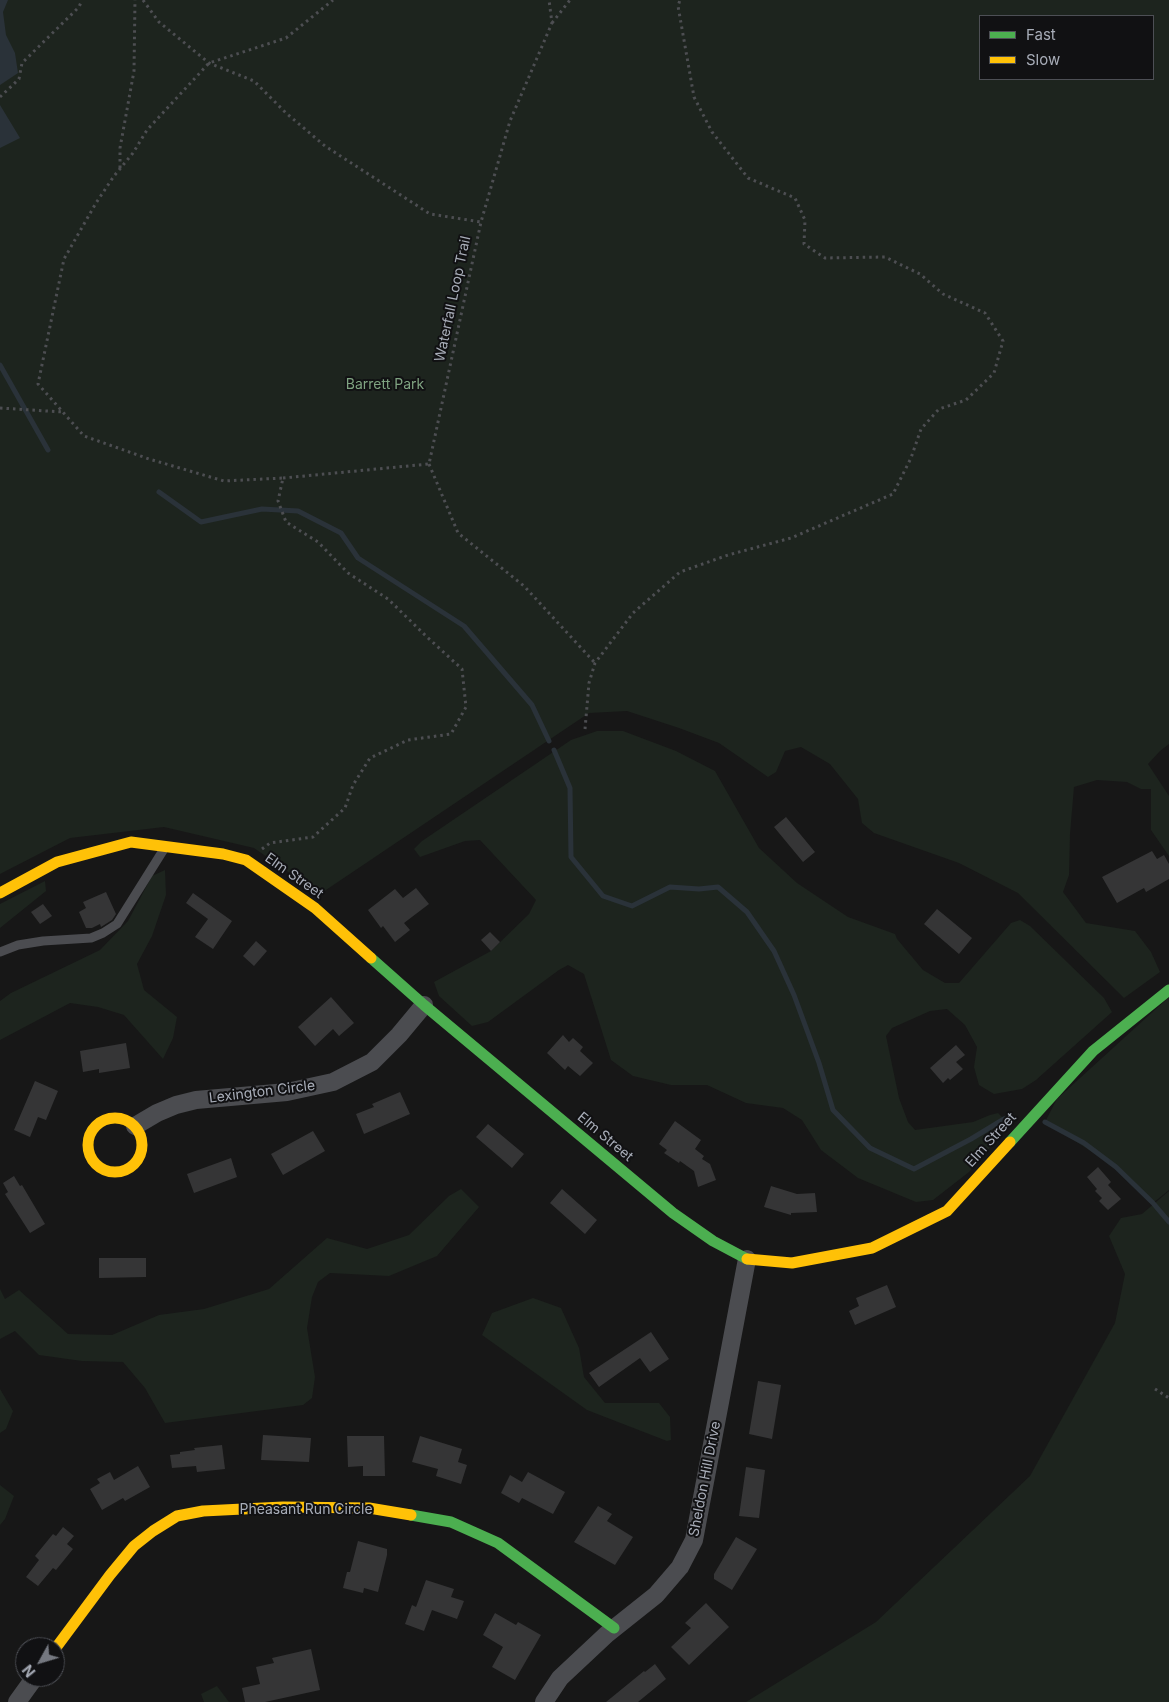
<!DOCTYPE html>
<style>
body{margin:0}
#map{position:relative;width:1169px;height:1702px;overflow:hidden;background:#171717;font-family:Inter,sans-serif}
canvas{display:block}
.legend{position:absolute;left:979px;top:15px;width:175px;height:65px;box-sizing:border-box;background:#111113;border:1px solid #4d4f55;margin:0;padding:6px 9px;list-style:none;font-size:15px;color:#a8adb8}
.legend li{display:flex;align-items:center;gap:10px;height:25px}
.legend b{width:25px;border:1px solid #4d4f55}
.north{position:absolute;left:15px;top:1637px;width:50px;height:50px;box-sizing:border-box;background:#111113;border:1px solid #4d4f55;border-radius:50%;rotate:231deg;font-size:14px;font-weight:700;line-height:20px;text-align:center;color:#a8adb8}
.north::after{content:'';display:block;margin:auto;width:18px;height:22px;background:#757880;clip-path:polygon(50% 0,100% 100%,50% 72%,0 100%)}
</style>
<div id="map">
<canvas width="1169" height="1702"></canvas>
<ul class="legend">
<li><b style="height:6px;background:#4caf50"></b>Fast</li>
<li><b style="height:6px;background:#ffc107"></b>Slow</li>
</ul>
<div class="north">N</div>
</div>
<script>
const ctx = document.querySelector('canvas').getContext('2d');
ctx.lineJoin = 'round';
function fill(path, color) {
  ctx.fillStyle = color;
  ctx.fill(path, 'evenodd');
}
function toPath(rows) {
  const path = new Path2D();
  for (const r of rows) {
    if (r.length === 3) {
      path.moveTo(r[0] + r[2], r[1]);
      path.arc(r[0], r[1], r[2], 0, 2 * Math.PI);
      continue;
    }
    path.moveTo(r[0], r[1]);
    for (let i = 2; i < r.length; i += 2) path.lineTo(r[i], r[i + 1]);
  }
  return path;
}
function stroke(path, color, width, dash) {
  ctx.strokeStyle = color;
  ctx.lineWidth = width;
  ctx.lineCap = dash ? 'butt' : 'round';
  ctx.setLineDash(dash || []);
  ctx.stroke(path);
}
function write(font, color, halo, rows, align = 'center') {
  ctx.font = font + ' Inter,sans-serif';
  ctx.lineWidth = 4;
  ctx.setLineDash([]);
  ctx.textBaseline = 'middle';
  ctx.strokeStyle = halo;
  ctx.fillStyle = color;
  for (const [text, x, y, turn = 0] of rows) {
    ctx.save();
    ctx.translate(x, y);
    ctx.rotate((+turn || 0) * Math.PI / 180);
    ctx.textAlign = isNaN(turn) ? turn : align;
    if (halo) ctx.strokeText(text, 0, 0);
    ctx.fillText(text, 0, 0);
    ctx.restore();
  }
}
const green = toPath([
 [0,0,1169,0,1169,744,1160,751,1148,764,1169,796,1169,856,1151,830,1151,789,1141,789,1127,782,1097,780,1074,787,1070,834,1069,875,1063,892,1086,923,1135,931,1151,952,1160,972,1124,998,1018,893,959,863,874,833,862,823,858,799,830,764,801,747,785,751,776,772,768,777,719,743,679,728,627,711,589,713,320,894,254,848,164,827,70,838,0,874],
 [980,16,1153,16,1153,79,980,79],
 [597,731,623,731,676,751,715,771,759,848,797,883,848,917,895,934,897,939,923,970,945,983,959,983,1011,923,1020,920,1030,926,1104,998,1112,1012,1036,1080,1022,1089,994,1094,979,1085,974,1067,977,1047,965,1025,947,1009,930,1011,892,1028,886,1036,899,1098,908,1122,915,1130,973,1122,990,1115,998,1113,1004,1119,1006,1129,969,1172,933,1200,916,1202,858,1178,821,1150,802,1120,783,1108,746,1103,707,1085,671,1085,633,1076,611,1060,584,974,568,965,559,970,488,1022,472,1026,439,996,434,982,491,951,529,914,536,900,480,840,465,841,420,857,414,849,422,841,571,740],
 [165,870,166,895,152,936,137,964,144,990,177,1017,173,1038,163,1059,124,1015,98,1007,70,1003,0,1040,0,1001,11,993,100,950,128,921,152,876],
 [45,881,46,891,0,928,0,904],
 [1169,997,1169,1190,1153,1203,1116,1167,1045,1122,1057,1099],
 [461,1189,479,1207,437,1256,389,1276,330,1273,318,1282,312,1297,307,1328,315,1377,312,1398,303,1405,165,1423,145,1388,123,1362,82,1361,39,1355,15,1331,0,1339,0,1289,5,1299,19,1290,68,1334,112,1335,159,1315,204,1309,269,1289,327,1238,367,1249,409,1235,449,1196],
 [1169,1191,1169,1702,746,1702,876,1622,1030,1476,1115,1323,1125,1274,1109,1236,1121,1218,1142,1214],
 [533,1298,561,1308,579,1348,584,1377,605,1403,659,1403,670,1417,671,1440,667,1441,587,1410,482,1335,492,1313],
 [0,1389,13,1411,6,1429,0,1433],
 [0,1485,14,1496,5,1519,0,1525],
 [217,1686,229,1702,204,1702,201,1694]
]);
const water = toPath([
 [0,0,8,0,3,12,6,35,15,53,18,73,0,85],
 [0,105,20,138,0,148]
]);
const stream = toPath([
 [0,365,48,450],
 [159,492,201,522,262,509,298,511,341,533,358,558,464,626,532,705,549,741],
 [554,750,570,788,571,857,603,896,632,906,670,887,699,889,718,887,747,912,774,951,794,995,819,1063,833,1110,870,1148,914,1169,971,1139,1004,1119],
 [1045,1122,1084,1143,1116,1167,1153,1203,1169,1222]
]);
const building = toPath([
 [786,817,815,852,803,862,774,827],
 [1152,851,1157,859,1164,855,1169,864,1169,879,1146,892,1144,888,1117,903,1102,877],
 [416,888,429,904,404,923,410,930,395,942,383,926,381,928,368,910,395,889,403,898],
 [106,892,116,914,112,920,101,927,100,924,92,928,86,928,79,912,86,908,83,902],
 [193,893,232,921,213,949,195,937,208,919,186,903],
 [43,904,52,916,40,924,31,912],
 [937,909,972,938,959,954,924,924],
 [490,932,500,942,491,951,481,940],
 [256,941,267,951,254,966,243,956],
 [331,997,354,1023,339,1036,333,1029,315,1046,298,1027],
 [563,1035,569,1042,573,1038,583,1047,580,1051,593,1063,580,1076,568,1066,565,1070,547,1053],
 [126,1043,130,1068,99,1073,99,1069,83,1072,80,1051],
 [956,1045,965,1055,956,1062,963,1069,950,1080,948,1078,943,1083,930,1068],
 [35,1081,58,1091,46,1120,38,1117,30,1137,14,1130],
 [400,1092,410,1114,364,1134,356,1114,374,1107,372,1104],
 [675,1121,701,1140,695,1149,704,1156,702,1159,710,1164,716,1180,698,1187,694,1171,680,1161,679,1163,664,1153,667,1150,659,1144],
 [488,1124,524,1154,512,1168,476,1137],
 [313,1131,325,1151,283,1175,271,1154],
 [231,1158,237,1177,194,1193,187,1174],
 [1098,1167,1111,1182,1108,1185,1121,1199,1108,1210,1099,1201,1102,1198,1095,1191,1097,1189,1087,1177],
 [14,1176,20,1186,22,1185,45,1224,30,1233,5,1194,8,1192,3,1183],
 [771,1186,797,1194,815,1193,817,1212,791,1213,791,1215,764,1207],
 [562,1189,597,1220,585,1234,550,1203],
 [99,1258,146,1258,146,1277,99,1278],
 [887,1285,896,1307,855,1325,849,1311,859,1306,856,1298],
 [651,1332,669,1359,650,1372,640,1358,599,1387,589,1373],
 [758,1381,781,1385,772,1439,749,1434],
 [263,1435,311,1438,309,1462,261,1460],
 [347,1436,384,1436,385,1476,363,1476,363,1466,348,1467],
 [420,1436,462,1449,458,1462,467,1465,461,1484,436,1476,438,1469,412,1462],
 [222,1445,225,1469,197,1472,196,1466,172,1468,170,1455,180,1454,180,1452,195,1450,194,1448],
 [138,1466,150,1487,125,1501,123,1498,102,1510,90,1489,100,1483,97,1479,110,1472,114,1480],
 [746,1467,765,1470,759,1518,739,1516],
 [528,1472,565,1492,553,1514,522,1498,519,1503,501,1493,510,1475,522,1482],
 [598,1506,612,1514,607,1521,633,1537,615,1565,574,1542],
 [63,1527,74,1536,67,1544,73,1549,56,1570,53,1568,38,1586,26,1577,39,1560,35,1556,53,1534,56,1536],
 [736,1537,757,1549,732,1590,714,1579,714,1574],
 [358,1541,387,1549,387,1555,378,1592,364,1588,363,1593,343,1588,347,1572,350,1572],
 [426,1580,454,1589,451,1597,464,1601,457,1619,432,1610,424,1631,405,1624,412,1605,416,1607],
 [706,1603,729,1627,689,1665,671,1647,691,1628,685,1623],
 [495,1613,516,1625,518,1622,541,1635,515,1680,492,1667,503,1647,483,1635],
 [311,1649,320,1690,265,1702,245,1702,242,1688,260,1684,256,1667,274,1663,272,1658],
 [655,1664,666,1679,638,1702,606,1702,644,1671,645,1672]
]);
const path = toPath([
 [143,0,159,22,209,63,254,81,286,113,325,146,430,214,481,222],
 [552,23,570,0],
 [0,97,19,79,22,63,79,7,82,0],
 [120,168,120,148,134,71,135,0],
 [0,408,63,412],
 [429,464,458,533,524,586,595,663],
 [283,478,429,464,481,222,510,121,552,23,549,0],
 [585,729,589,683,595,663,633,613,680,572,728,555,791,538,893,494,911,458,921,429,939,409,966,400,994,373,1003,341,985,313,943,294,920,274,885,257,825,258,804,244,805,220,795,198,748,178,712,132,694,97,678,6,680,0],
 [262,849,270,843,313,837,345,808,353,785,370,758,408,740,451,734,466,707,462,669,427,637,388,599,348,573,318,542,286,522,278,501,283,478,224,481,149,459,84,436,38,384,64,259,96,203,114,176,133,153,147,130,209,63,286,38,333,0],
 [1155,1389,1169,1398]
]);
const lane = toPath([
 [0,952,18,945,43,941,91,938,103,933,117,924,164,849]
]);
const street = toPath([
 [135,1126,157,1113,176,1105,196,1100,287,1092,333,1082,372,1062,399,1035,424,1005],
 [17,1702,35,1677],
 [544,1702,560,1678,607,1634,656,1595,680,1567,694,1540,747,1259]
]);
const fast = toPath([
 [371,958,424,1005,673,1213,713,1241,747,1259],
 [1010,1142,1093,1051,1169,990],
 [411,1515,451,1522,498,1543,614,1628]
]);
const slow = toPath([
 [0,893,57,862,131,842,223,854,246,860,315,908,371,958],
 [115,1145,27],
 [747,1259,792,1263,872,1248,947,1211,1010,1142],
 [55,1649,110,1575,134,1546,153,1531,177,1516,203,1511,283,1507,369,1508,411,1515]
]);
const streetNames = [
 ["Waterfall Loop Trail",453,299,-78],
 ["Elm Street",294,876,35],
 ["Lexington Circle",262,1092,-7],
 ["Elm Street",605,1137,40],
 ["Elm Street",991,1140,-48],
 ["Sheldon Hill Drive",705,1479,-79],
 ["Pheasant Run Circle",306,1510]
];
const parkNames = [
 ["Barrett Park",385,385]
];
fill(green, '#1d241e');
fill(water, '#2a3239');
stroke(stream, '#2a3239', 5);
fill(building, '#353536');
stroke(path, '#4d4e52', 3, [2.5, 4]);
stroke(lane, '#4b4c50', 9);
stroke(street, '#4b4c50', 18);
stroke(fast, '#4caf50', 11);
stroke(slow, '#ffc107', 11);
write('14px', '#a8adb8', '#111113', streetNames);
write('14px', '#7fa381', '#111113', parkNames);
</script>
